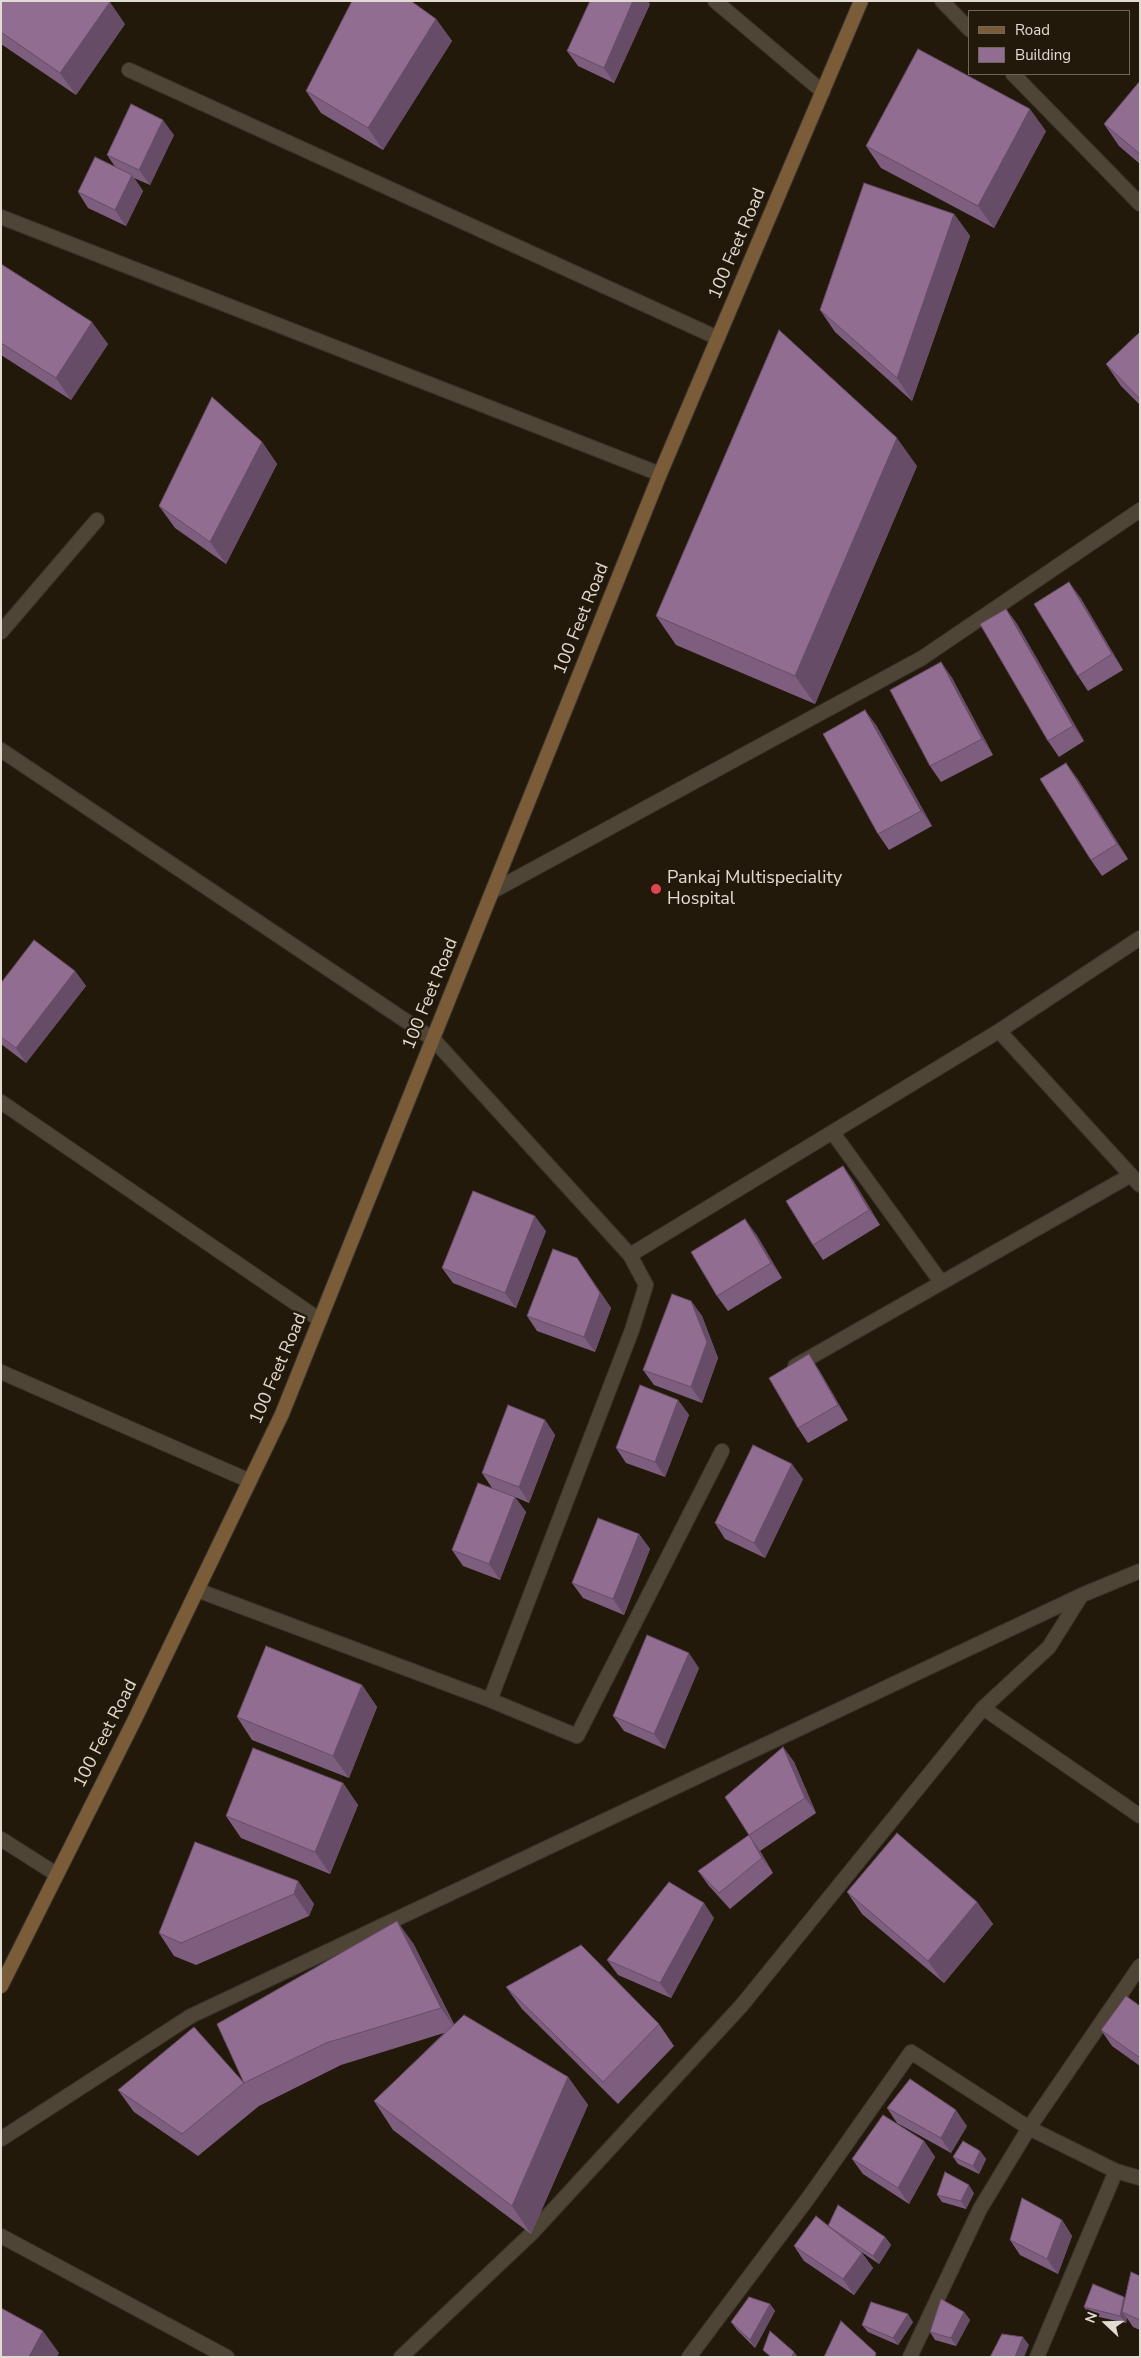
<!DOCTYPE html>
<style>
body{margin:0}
#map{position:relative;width:1141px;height:2358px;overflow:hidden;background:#22190b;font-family:"Nunito Sans",sans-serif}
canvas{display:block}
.frame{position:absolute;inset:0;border:2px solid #e2dbd2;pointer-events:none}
.legend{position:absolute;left:968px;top:10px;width:162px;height:65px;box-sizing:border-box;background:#22190b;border:1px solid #6f675b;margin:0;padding:6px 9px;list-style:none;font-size:15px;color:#e2dbd2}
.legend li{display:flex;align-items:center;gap:10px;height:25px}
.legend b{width:25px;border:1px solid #6f675b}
.north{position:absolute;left:1081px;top:2298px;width:50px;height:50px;-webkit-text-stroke:4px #22190b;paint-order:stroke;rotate:291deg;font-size:14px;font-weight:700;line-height:20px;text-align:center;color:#e2dbd2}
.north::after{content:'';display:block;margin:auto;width:18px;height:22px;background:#e2dbd2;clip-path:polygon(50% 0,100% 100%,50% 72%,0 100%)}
</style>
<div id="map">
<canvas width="1141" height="2358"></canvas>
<div class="frame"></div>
<ul class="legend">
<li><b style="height:6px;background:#7b5c38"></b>Road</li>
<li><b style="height:14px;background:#926d92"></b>Building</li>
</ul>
<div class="north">N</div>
</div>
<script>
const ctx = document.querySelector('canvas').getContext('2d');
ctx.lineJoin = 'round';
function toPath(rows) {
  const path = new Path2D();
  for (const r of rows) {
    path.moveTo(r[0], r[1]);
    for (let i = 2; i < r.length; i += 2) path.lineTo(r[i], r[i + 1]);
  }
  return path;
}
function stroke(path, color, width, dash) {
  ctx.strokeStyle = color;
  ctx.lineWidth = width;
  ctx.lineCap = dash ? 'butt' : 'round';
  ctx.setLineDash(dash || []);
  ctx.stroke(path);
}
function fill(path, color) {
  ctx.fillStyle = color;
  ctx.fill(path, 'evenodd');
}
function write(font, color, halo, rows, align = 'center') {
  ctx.font = font + ' "Nunito Sans",sans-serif';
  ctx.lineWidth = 4.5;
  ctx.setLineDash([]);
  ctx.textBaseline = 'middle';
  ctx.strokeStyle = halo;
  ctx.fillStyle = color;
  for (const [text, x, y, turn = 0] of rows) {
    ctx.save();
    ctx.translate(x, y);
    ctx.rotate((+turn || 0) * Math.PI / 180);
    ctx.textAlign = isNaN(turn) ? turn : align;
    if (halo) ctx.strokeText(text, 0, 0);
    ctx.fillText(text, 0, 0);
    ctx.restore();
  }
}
const minor = toPath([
 [715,1,823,92],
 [942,1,970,30],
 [129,70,718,338],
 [1013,74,1140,204],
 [1,217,660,474],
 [1,632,97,520],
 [1,750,433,1039,630,1255,999,1031,1140,938],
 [493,891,922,658,1140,510],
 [999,1031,1140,1185],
 [1,1102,320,1320],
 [833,1133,941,1282],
 [795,1366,1131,1175],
 [197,1590,490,1700,632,1330,646,1285,630,1255],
 [490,1700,577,1736,722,1451],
 [983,1708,1140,1816],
 [1,1839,56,1874],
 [1,2139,191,2016,1082,1595,1140,1571],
 [1116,2171,1029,2128,1140,1966],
 [1,2236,227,2357],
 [401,2357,531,2234,742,2005,983,1708,1049,1647,1081,1596],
 [689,2357,809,2197,911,2052,1029,2128,980,2209,910,2357],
 [1037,2357,1116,2171,1140,2178]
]);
const tertiary = toPath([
 [1,1372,250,1481]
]);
const secondary = toPath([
 [1,1986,135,1719,282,1414,660,474,861,1]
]);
const wall = toPath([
 [1,1,125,24,76,95,1,44],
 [650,4,614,83,578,66,567,51],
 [436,19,452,41,383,150,321,113,306,91],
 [1140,81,1140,164,1119,146,1104,124],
 [1046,131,994,228,881,168,866,146],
 [174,135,150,185,134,178,143,191,126,226,88,208,78,192,116,168,107,155],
 [954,214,970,236,912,401,835,332,820,310],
 [1,264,108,344,71,400,1,355],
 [1140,332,1140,405,1121,386,1106,364],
 [262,442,277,464,226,564,175,528,159,506],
 [917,466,815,704,676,645,656,616],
 [1080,597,1123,670,1088,691,1078,676],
 [1006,609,1017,624,1084,741,1059,757,1048,741],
 [941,662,952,678,993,755,941,782,930,766],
 [876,725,932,826,889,850,878,834],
 [1077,778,1128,859,1102,876,1091,860],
 [75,971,86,986,26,1063,1,1044,1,983],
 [843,1166,854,1182,880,1225,823,1260,813,1245],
 [546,1231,516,1308,453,1283,442,1268],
 [756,1234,782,1278,728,1311,717,1296],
 [577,1258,611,1308,595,1352,537,1331,527,1316],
 [691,1301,702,1316,718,1358,702,1403,654,1385,643,1370],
 [819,1370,848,1420,808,1443,798,1428],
 [678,1400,689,1415,665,1477,626,1463,616,1448],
 [545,1420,555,1435,529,1503,515,1497,526,1512,500,1580,463,1566,452,1550,492,1488,482,1473],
 [803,1479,765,1558,725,1539,715,1523],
 [639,1534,650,1549,624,1615,583,1598,572,1583],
 [699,1668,665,1749,624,1731,613,1716],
 [362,1685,377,1707,349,1778,252,1740,237,1717],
 [783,1747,794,1762,816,1813,760,1851,773,1873,730,1909,709,1886,698,1871,749,1835],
 [343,1783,358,1805,330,1874,241,1838,226,1816],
 [298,1881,314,1904,309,1916,196,1965,174,1956,159,1933],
 [847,1892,977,1902,993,1924,944,1983,862,1914],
 [714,1918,671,1998,618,1975,607,1960],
 [413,1943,454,2024,568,2077,588,2105,531,2234,393,2130,374,2101,444,2033,341,2065,259,2106,198,2156,134,2112,118,2090,244,2083],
 [506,1987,659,2024,674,2046,618,2104,522,2009],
 [1140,2006,1140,2066,1112,2046,1101,2030],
 [887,2108,967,2126,951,2153,897,2123],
 [924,2141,935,2157,909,2204,863,2174,852,2159],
 [980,2151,986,2159,979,2174,958,2164,953,2157],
 [974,2193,966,2209,942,2202,937,2195],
 [1062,2220,1072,2236,1058,2274,1020,2255,1010,2240],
 [828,2226,885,2237,891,2245,879,2264,860,2251,862,2253,873,2268,854,2295,804,2261,794,2246],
 [1140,2276,1140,2330,1133,2327,1127,2318,1126,2323,1090,2315,1084,2307,1124,2297,1125,2299],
 [770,2304,775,2311,755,2348,737,2330,731,2322],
 [964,2312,970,2320,956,2346,935,2340,930,2332],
 [913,2322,898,2345,868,2332,862,2325]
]);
const shadedWall = toPath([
 [633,1,648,1,650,4,614,83,604,68],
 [110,2,125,24,76,95,60,73],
 [436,19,452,41,383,150,368,128],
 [1030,109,1046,131,994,228,978,206],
 [163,120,174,135,150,185,139,170],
 [132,175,143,191,126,226,115,210],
 [954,214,970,236,912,401,897,378],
 [92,322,108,344,71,400,56,378],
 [897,438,917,466,815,704,795,676],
 [262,442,277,464,226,564,210,542],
 [1069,582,1080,597,1123,670,1112,654],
 [1006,609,1017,624,1084,741,1073,726],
 [941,662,952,678,993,755,982,739],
 [865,710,876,725,932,826,921,811],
 [1066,763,1077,778,1128,859,1117,844],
 [75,971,86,986,26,1063,16,1048],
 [843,1166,854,1182,880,1225,869,1210],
 [535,1216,546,1231,516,1308,505,1293],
 [745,1219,756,1234,782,1278,771,1263],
 [577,1258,611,1308,595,1352,584,1337],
 [691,1301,702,1316,718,1358,702,1403,691,1387],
 [809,1354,819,1370,848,1420,838,1405],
 [678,1400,689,1415,665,1477,655,1462],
 [545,1420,555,1435,529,1503,519,1487],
 [792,1464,803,1479,765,1558,754,1543],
 [515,1497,526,1512,500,1580,489,1564],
 [639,1534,650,1549,624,1615,613,1599],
 [689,1653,699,1668,665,1749,654,1734],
 [362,1685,377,1707,349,1778,333,1756],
 [783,1747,794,1762,816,1813,805,1798],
 [343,1783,358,1805,330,1874,315,1852],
 [749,1835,760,1851,773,1873,762,1858],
 [298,1881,314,1904,309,1916,294,1894],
 [977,1902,993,1924,944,1983,928,1961],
 [704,1903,714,1918,671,1998,660,1983],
 [397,1921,413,1943,456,2030,441,2008],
 [568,2077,588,2105,531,2234,512,2206],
 [956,2110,967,2126,951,2153,941,2138],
 [924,2141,935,2157,909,2204,898,2188],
 [980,2151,986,2159,979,2174,973,2166],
 [969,2185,974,2193,966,2209,961,2201],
 [1062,2220,1072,2236,1058,2274,1047,2259],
 [885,2237,891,2245,879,2264,873,2256],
 [862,2253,873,2268,854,2295,843,2279],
 [1124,2297,1129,2304,1122,2312,1127,2318,1126,2323,1120,2316],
 [770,2304,775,2311,755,2348,750,2340],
 [964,2312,970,2320,956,2346,951,2338],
 [908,2314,913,2322,898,2345,893,2338],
 [43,2331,59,2353,57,2357,29,2357],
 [1023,2337,1029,2345,1024,2357,1015,2357],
 [794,2352,798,2357,792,2357]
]);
const building = toPath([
 [1,1,109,1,110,2,60,73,1,32,1,1],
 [352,1,411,1,436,19,368,128,306,91,352,1],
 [590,1,633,1,604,68,567,51,590,1],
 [918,49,1030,109,978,206,866,146,918,49],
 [1140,81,1140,154,1104,124,1140,81],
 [131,104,163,120,139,170,107,155,131,104],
 [95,157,132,175,115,210,78,192,95,157],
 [864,183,954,214,897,378,820,310,864,183],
 [1,264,92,322,56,378,1,343,1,264],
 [779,330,897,438,795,676,656,616,779,330],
 [1140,332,1140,399,1106,364,1140,332],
 [212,397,262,442,210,542,159,506,212,397],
 [1069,582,1112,654,1078,676,1034,604,1069,582],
 [1006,609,1073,726,1048,741,980,624,1006,609],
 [941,662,982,739,930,766,890,690,941,662],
 [865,710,921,811,878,834,823,734,865,710],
 [1066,763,1117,844,1091,860,1040,779,1066,763],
 [34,940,75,971,16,1048,1,1037,1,983,34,940],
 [843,1166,869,1210,813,1245,786,1201,843,1166],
 [473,1191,535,1216,505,1293,442,1268,473,1191],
 [745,1219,771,1263,717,1296,691,1252,745,1219],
 [553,1249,577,1258,600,1293,584,1337,527,1316,553,1249],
 [672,1294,691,1301,707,1342,691,1387,643,1370,672,1294],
 [809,1354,838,1405,798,1428,769,1378,809,1354],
 [640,1385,678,1400,655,1462,616,1448,640,1385],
 [508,1405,545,1420,519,1487,482,1473,508,1405],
 [753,1445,792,1464,754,1543,715,1523,753,1445],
 [478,1483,515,1497,489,1564,452,1550,478,1483],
 [598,1518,639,1534,613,1599,572,1583,598,1518],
 [647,1635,689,1653,654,1734,613,1716,647,1635],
 [266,1646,362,1685,333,1756,237,1717,266,1646],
 [783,1747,805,1798,749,1835,725,1797,783,1747],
 [253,1748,343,1783,315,1852,226,1816,253,1748],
 [897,1833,977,1902,928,1961,847,1892,897,1833],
 [749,1835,762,1858,719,1893,698,1871,749,1835],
 [195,1842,298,1881,294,1894,181,1943,159,1933,195,1842],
 [669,1882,704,1903,660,1983,607,1960,669,1882],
 [397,1921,441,2008,326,2043,244,2083,182,2134,118,2090,194,2027,244,2083,217,2024,397,1921],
 [581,1945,659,2024,603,2082,506,1987,581,1945],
 [1126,1996,1140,2006,1140,2058,1101,2030,1126,1996],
 [464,2015,568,2077,512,2206,374,2101,464,2015],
 [910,2079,956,2110,941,2138,887,2108,910,2079],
 [883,2115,924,2141,898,2188,852,2159,883,2115],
 [963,2141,980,2151,973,2166,953,2157,963,2141],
 [945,2172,969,2185,961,2201,937,2195,945,2172],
 [1022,2198,1062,2220,1047,2259,1010,2240,1022,2198],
 [838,2205,885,2237,873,2256,828,2226,838,2205],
 [816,2216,862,2253,843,2279,794,2246,816,2216],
 [1131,2272,1140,2276,1140,2320,1122,2312,1131,2272],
 [1093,2284,1124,2297,1120,2316,1084,2307,1093,2284],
 [749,2297,770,2304,750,2340,731,2322,749,2297],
 [941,2299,964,2312,951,2338,930,2332,941,2299],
 [871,2302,908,2314,893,2338,862,2325,871,2302],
 [1,2308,43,2331,29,2357,1,2357,1,2308],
 [841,2321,876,2353,875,2357,824,2357,841,2321],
 [770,2331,794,2352,792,2357,771,2357,763,2350,770,2331],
 [1002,2334,1023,2337,1015,2357,990,2357,1002,2334]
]);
const markers = [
 [656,889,6,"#e0444e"]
];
const streetNames = [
 ["100 Feet Road",738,244,-67],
 ["100 Feet Road",582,619,-68],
 ["100 Feet Road",431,994,-68],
 ["100 Feet Road",279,1369,-67],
 ["100 Feet Road",106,1734,-63]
];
const poiNames = [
 ["Pankaj Multispeciality",667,879],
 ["Hospital",667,900]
];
stroke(minor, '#3a342e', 16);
stroke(tertiary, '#3a342e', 16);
stroke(secondary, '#3a342e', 16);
stroke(minor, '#4f4536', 14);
stroke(tertiary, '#4f4536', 14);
stroke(secondary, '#7b5c38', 14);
fill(wall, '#7e5e7e');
fill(shadedWall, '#664c66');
fill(building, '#926d92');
stroke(building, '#664c66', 1);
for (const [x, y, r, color] of markers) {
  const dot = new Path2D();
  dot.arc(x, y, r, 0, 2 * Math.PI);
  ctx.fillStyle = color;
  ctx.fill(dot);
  stroke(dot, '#22190b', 2);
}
write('18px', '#e2dbd2', '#22190b', streetNames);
write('18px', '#e2dbd2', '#22190b', poiNames, 'left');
</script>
